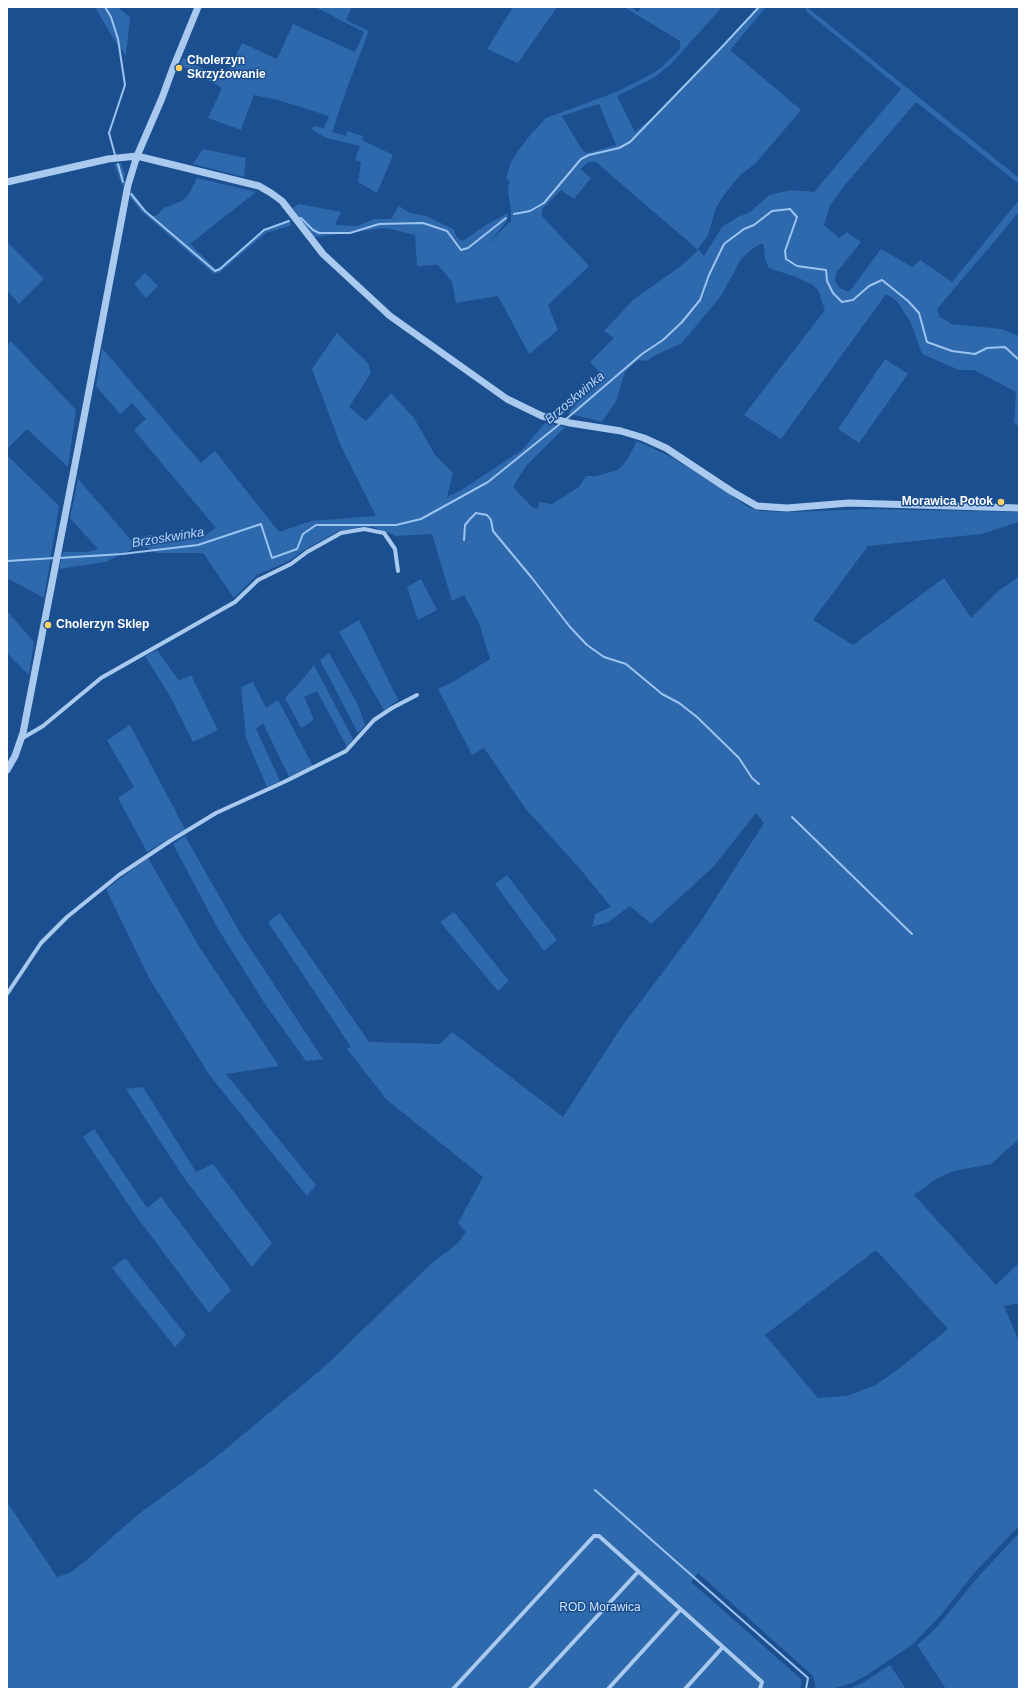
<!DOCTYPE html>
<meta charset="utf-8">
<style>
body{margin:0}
#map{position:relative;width:1026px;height:1696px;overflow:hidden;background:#1b4f8f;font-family:Arial,sans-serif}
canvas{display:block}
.frame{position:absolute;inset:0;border:8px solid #fff;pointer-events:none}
</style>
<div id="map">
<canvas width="1026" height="1696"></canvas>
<div class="frame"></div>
</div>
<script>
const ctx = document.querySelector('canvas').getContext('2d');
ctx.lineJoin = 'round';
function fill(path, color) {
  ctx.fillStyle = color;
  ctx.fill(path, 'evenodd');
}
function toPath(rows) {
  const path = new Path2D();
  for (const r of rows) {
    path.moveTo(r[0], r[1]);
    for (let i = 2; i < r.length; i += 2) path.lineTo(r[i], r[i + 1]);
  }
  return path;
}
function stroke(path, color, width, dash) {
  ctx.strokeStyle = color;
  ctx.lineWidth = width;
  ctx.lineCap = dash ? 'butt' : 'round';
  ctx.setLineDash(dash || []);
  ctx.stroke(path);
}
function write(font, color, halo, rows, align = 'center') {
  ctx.font = font + ' Arial,sans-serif';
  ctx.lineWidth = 3;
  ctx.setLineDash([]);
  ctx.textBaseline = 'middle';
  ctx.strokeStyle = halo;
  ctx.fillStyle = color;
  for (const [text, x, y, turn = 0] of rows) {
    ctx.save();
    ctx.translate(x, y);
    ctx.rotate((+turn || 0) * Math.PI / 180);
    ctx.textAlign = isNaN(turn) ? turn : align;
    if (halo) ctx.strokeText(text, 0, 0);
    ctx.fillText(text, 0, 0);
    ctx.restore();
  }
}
const green = toPath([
 [95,7,117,7,130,17,126,56,113,38],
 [315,7,352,7,346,20,369,31,347,88,332,132,346,136,347,131,363,136,362,140,393,155,377,193,358,182,361,162,355,160,360,146,327,138,312,130,313,126,324,128,329,116,278,100,254,95,241,130,208,118,222,88,180,65,183,58,224,80,242,43,277,59,293,24,355,52,364,32],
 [513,7,557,7,518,63,487,49],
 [624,7,631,7,638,12,641,7,722,7,671,64,655,77,617,96,635,132,659,112,744,23,757,7,766,7,730,50,801,110,755,164,740,175,724,195,716,208,708,235,698,249,704,256,722,227,738,217,750,212,769,195,791,190,814,192,901,89,807,12,805,7,809,7,808,8,1019,178,1019,184,916,102,845,185,830,205,824,225,839,238,847,232,861,242,836,273,835,282,840,288,849,292,881,249,912,267,920,260,952,282,1019,200,1019,212,937,309,940,317,952,324,1001,329,1019,336,1019,427,1014,422,1016,392,974,370,959,370,922,354,911,323,897,301,886,294,781,439,744,415,825,310,818,290,813,285,796,277,769,268,765,259,764,246,762,243,752,249,741,259,721,296,682,343,656,355,646,361,638,360,625,372,616,401,602,422,568,413,601,374,590,362,614,338,604,331,633,300,681,266,698,250,596,162,589,162,580,169,591,178,574,199,561,190,542,209,542,216,589,266,548,305,558,330,529,354,498,296,456,303,452,282,438,265,417,266,415,235,386,228,314,237,297,214,293,208,299,204,341,212,335,225,357,226,375,219,391,219,399,206,410,213,426,216,453,229,458,239,463,241,486,225,508,213,507,221,487,245,511,221,511,212,508,190,509,181,506,178,511,162,518,151,531,134,546,118,616,92,646,77,662,67,680,49,680,41],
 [599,104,616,145,587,153,582,150,562,116],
 [203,149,246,158,244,177,193,164],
 [121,163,125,174,123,187,114,164],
 [197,178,256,192,190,244,216,269,221,266,264,229,288,220,292,225,266,233,219,273,214,274,141,211,130,197,132,191,145,210,153,216,157,215,164,208,182,201,189,194],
 [7,242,44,279,19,304,7,290],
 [145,273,158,286,146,298,134,284],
 [337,333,368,363,371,373,349,407,366,421,391,393,414,418,435,455,453,473,447,497,463,489,522,450,545,423,565,427,526,466,513,487,533,508,538,509,539,502,552,504,579,487,586,476,596,476,618,470,627,460,637,441,671,457,708,479,748,507,759,511,792,512,872,509,1019,512,1019,522,981,534,868,546,813,620,853,645,944,578,971,618,996,593,1019,576,1019,1139,991,1164,954,1171,936,1179,914,1195,996,1285,1019,1263,1019,1303,1004,1306,1019,1342,1019,1526,975,1572,941,1615,913,1644,867,1675,852,1683,832,1689,816,1689,813,1676,698,1573,691,1582,801,1679,801,1687,799,1689,7,1689,7,1502,57,1577,70,1573,89,1558,136,1516,215,1458,323,1368,431,1264,458,1243,466,1232,458,1223,483,1177,387,1100,347,1049,351,1047,268,922,280,913,369,1042,440,1044,452,1032,563,1117,620,1029,699,924,764,823,756,813,714,866,651,924,630,906,608,922,592,927,595,914,611,907,581,870,525,808,484,748,472,755,438,689,453,682,490,659,479,623,464,595,452,601,432,534,396,536,373,527,362,527,339,531,304,550,289,561,257,575,234,598,203,553,156,553,149,548,137,547,105,562,59,569,63,552,88,552,98,549,70,518,78,479,131,540,149,535,200,539,216,528,134,430,146,419,132,403,120,414,96,386,102,348,201,463,215,451,279,532,311,521,376,516,341,446,312,369],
 [876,1250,948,1329,901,1367,876,1385,847,1396,818,1398,765,1335],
 [11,341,76,410,68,467,27,429,7,449,7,345],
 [885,359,908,374,859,443,838,429],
 [7,455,59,506,44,598,7,578],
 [421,579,437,610,418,620,407,587],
 [7,611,34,642,29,675,7,653],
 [359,620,398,700,384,710,339,632],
 [157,650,179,681,191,675,218,730,193,742,170,696,145,656],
 [329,653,358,705,365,725,358,733,320,660],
 [314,665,353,739,347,747,317,691,304,697,314,720,301,728,285,698,302,680],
 [253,682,266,708,278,700,313,766,289,777,263,723,256,729,280,781,267,787,246,738,241,687],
 [130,725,185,829,147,852,118,798,134,787,107,740],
 [185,836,242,936,323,1059,306,1061,265,1004,217,927,173,844],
 [148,858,200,948,279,1066,226,1074,316,1185,307,1196,210,1076,149,978,106,889],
 [507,875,557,940,544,951,495,884],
 [454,912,509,981,498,991,440,922],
 [143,1087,196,1172,213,1164,272,1243,252,1267,184,1178,126,1089],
 [94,1129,147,1208,161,1197,231,1290,209,1313,136,1216,83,1137],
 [125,1258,186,1335,175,1347,112,1268],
 [1019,1533,1019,1689,946,1689,917,1645,935,1629,978,1577],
 [890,1665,906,1689,849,1689,864,1682]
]);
const stream = toPath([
 [105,7,111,17,118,39,125,85,109,133,115,155],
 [118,164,123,182],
 [131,194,145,211,215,271,220,269,264,230,289,221],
 [514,214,530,211,544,203,581,159,589,155,619,148,630,142,721,48,759,7],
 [300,218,301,218,313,230,319,233,350,233,379,224,423,223,447,231,461,250,468,248,506,218],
 [565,420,642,354,663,340,682,322,700,300,709,275,724,244,744,229,754,225,772,211,790,209,797,217,785,251,786,259,797,266,826,270,827,281,833,293,842,302,853,300,869,286,882,280,908,301,919,313,927,342,952,351,975,354,987,348,1005,347,1019,360],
 [464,540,465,525,470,519,476,513,487,515,491,520,493,531,532,578,570,627,587,645,604,657,626,664,662,694,679,703,697,717,739,758,752,778,759,784],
 [59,558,122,554,198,545,261,524,272,558,297,549,303,534,316,525,396,525,421,519,488,482,561,423],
 [7,561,55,558],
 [792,817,912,934],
 [595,1490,808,1678,806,1689]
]);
const minor = toPath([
 [21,739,43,726,101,678,235,602,258,580,291,564,307,552,341,533,364,529,384,533,395,549,398,571],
 [7,994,41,943,67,917,119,875,170,841,216,813,286,781,346,751,374,720,392,708,417,695],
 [453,1689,594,1536,599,1536,762,1682,760,1689],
 [530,1689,638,1572],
 [608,1689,680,1610],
 [685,1689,722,1648]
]);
const tertiary = toPath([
 [7,182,108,159,137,156,259,186,271,193,282,201,323,254,390,316,507,399,542,416,570,423,621,431,644,438,666,448,731,491,757,506,787,508,849,503,1019,508],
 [7,770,15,756,23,733,77,454,128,185,137,156,162,98,173,68,198,7]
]);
const markers = [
 [179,68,4,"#ffd166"],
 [1001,502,4,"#ffd166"],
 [48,625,4,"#ffd166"]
];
const poiNames = [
 ["Cholerzyn",187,61],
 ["Skrzyżowanie",187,75],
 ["Morawica Potok",993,502,"right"],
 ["Cholerzyn Sklep",56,625]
];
const parkNames = [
 ["ROD Morawica",600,1608]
];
const waterNames = [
 ["Brzoskwinka",575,398,-40],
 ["Brzoskwinka",168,538,-9]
];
fill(green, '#2e69ad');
stroke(stream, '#9cc4f0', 2);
stroke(minor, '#a9c9ee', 4);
stroke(tertiary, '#a9c9ee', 7);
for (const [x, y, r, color] of markers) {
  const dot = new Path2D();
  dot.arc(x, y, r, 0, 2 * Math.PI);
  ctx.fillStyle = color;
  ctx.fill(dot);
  stroke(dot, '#1b4f8f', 1.5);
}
write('bold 12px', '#fff', '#1b4f8f', poiNames, 'left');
write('12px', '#cfe3fa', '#1b4f8f', parkNames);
write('italic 13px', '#b5d3f5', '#1b4f8f', waterNames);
</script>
